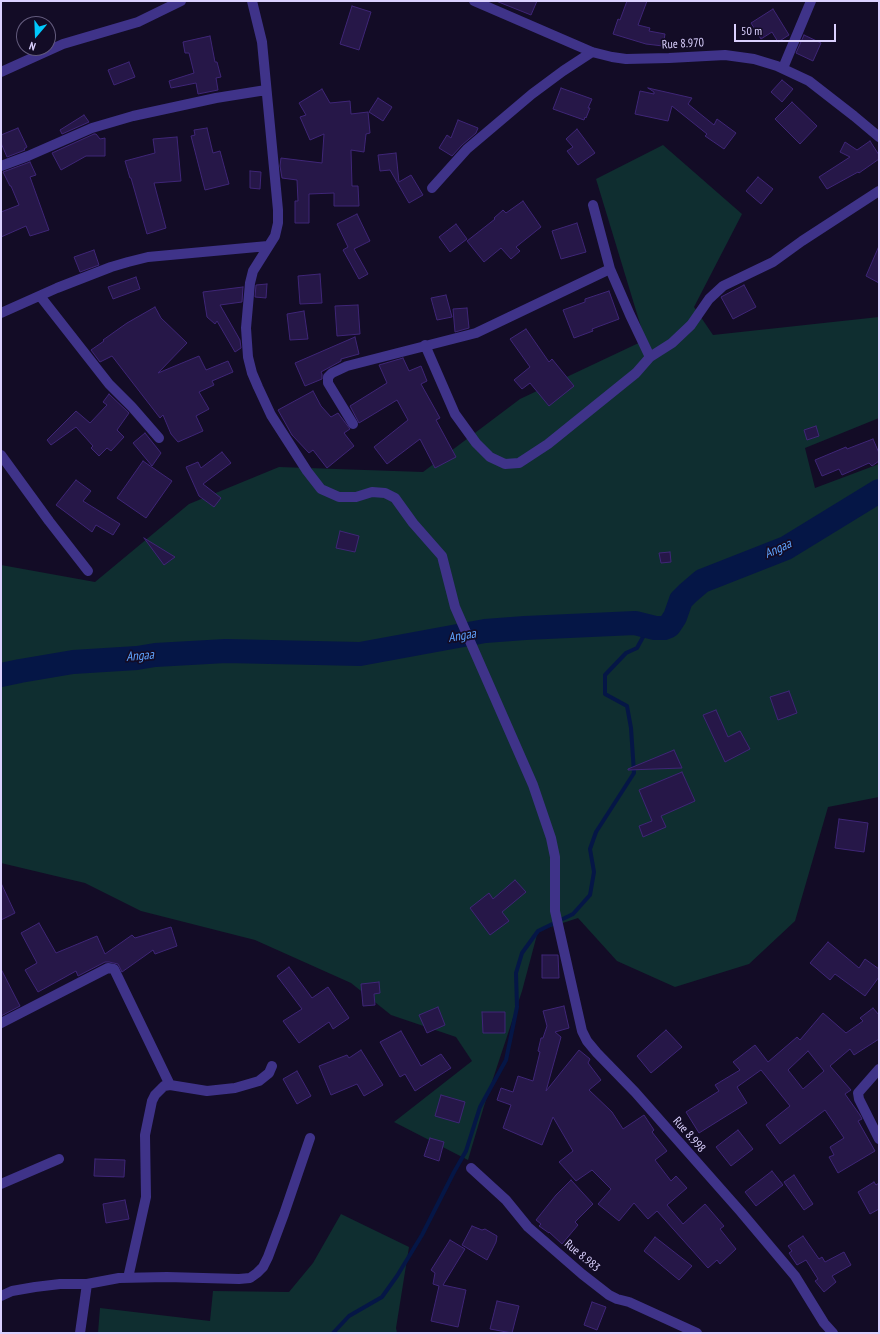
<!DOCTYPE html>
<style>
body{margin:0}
#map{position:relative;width:880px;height:1334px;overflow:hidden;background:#130c26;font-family:"PT Sans Narrow",sans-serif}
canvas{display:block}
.frame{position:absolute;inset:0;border:2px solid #dbd1ff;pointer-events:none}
.north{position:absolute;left:16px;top:16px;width:40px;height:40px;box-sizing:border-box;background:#130c26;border:1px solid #635b7d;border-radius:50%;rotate:199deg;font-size:11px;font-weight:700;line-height:16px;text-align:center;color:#dbd1ff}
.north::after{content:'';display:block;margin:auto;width:14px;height:18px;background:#00c8fc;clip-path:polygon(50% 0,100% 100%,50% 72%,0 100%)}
.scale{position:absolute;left:734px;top:24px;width:102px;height:18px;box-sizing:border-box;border:2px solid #dbd1ff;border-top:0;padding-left:5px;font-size:12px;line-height:14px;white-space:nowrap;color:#dbd1ff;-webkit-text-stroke:3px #130c26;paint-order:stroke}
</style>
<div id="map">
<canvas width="880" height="1334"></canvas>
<div class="frame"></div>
<div class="north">N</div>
<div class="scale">50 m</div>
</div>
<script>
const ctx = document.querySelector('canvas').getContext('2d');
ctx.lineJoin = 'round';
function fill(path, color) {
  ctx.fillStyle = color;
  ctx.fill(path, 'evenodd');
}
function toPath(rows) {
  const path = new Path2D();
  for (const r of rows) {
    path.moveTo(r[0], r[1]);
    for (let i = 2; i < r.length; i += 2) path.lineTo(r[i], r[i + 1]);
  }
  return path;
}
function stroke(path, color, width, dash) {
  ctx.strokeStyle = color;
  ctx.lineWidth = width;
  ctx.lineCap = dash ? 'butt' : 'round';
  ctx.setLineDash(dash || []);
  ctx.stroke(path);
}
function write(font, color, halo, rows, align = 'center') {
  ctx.font = font + ' "PT Sans Narrow",sans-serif';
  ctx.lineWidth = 3.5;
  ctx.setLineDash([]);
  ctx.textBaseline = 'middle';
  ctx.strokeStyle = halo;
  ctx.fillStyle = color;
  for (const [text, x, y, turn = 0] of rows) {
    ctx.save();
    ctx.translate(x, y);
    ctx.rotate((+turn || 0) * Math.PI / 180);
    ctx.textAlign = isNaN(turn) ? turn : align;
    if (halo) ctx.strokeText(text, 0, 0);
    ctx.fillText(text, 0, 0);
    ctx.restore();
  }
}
const green = toPath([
 [663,145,742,214,694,307,713,335,879,317,879,418,805,448,815,488,879,464,879,797,828,807,795,921,749,964,675,987,617,961,578,918,538,931,522,991,484,1106,468,1160,394,1122,472,1061,456,1037,391,1015,351,983,255,940,141,911,85,883,1,863,1,565,95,582,189,504,279,467,423,472,520,399,645,340,596,179],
 [341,1214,409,1247,396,1328,397,1333,98,1333,100,1308,210,1321,213,1291,289,1292,313,1263]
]);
const stream = toPath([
 [333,1333,349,1316,382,1297,397,1276,422,1235,454,1172,466,1151,480,1107,506,1060,517,1007,516,973,522,953,538,931,573,914,590,895,594,872,590,849,596,832,634,773,631,728,627,706,605,694,605,675,626,653,637,648,649,626]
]);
const river = toPath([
 [1,675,20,671,73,662,137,658,155,655,226,651,360,654,485,631,525,628,635,623,655,628,664,628,669,626,675,617,681,600,688,593,702,581,786,548,879,491]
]);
const building = toPath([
 [496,1,537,1,531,15,496,1],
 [627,1,647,1,638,25,650,28,649,31,665,34,663,46,646,44,613,34,618,19,620,20,627,1],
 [352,6,371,12,359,50,340,44,352,6],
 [773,9,789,35,778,42,772,32,761,39,751,23,773,9],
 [804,35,821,43,813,61,796,53,804,35],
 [210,36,215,62,217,62,221,77,216,78,218,90,198,94,196,83,171,88,169,81,194,73,189,53,185,53,183,42,210,36],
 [129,62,135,77,114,85,108,70,129,62],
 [782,80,793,89,782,102,771,92,782,80],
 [561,88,592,99,588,108,590,108,586,118,585,117,584,120,553,109,561,88],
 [648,88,692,98,688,104,714,125,717,119,736,133,724,149,705,136,707,134,672,106,668,121,635,114,640,91,654,94,654,92,648,88],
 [322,89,330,103,350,101,351,114,368,112,370,133,366,134,364,152,351,150,352,186,358,186,359,206,334,206,334,193,309,194,309,223,295,223,295,201,298,201,297,180,282,178,280,166,281,158,322,163,324,134,310,140,300,117,306,115,299,103,322,89],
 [378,98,392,107,383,121,369,112,378,98],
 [792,102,817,126,800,144,775,119,792,102],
 [84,115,89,122,62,134,60,130,84,115],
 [458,120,478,128,476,133,462,145,452,156,439,148,447,135,451,138,458,120],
 [18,128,27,147,24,149,25,150,7,157,1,143,1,135,18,128],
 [207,128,213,153,220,151,229,184,205,190,191,136,195,135,194,130,207,128],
 [577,129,595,153,578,165,567,151,573,147,566,139,577,129],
 [94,134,96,134,100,139,105,138,105,156,86,156,61,170,52,153,94,134],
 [177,137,181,181,154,183,166,228,147,234,131,178,130,178,125,161,155,153,153,139,177,137],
 [870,141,879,155,879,159,859,173,858,172,827,189,819,177,850,157,840,152,845,142,857,150,870,141],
 [396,153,399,182,411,175,423,195,409,203,390,170,380,171,378,155,396,153],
 [30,162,36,175,30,177,49,230,30,236,26,226,1,237,1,212,19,205,11,186,10,186,3,172,30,162],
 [250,171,261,172,260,189,250,188,250,171],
 [758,177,773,189,761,204,746,191,758,177],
 [523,201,541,227,516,247,520,251,511,259,501,248,484,262,467,241,495,219,494,218,503,210,506,213,523,201],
 [357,214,370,241,354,249,368,274,359,279,343,250,348,247,337,224,357,214],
 [577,223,586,252,561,259,552,231,577,223],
 [456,224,467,239,450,252,439,237,456,224],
 [879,246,879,283,866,276,879,246],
 [94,250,99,265,80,272,74,257,94,250],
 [320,274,322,303,300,304,298,276,320,274],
 [136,277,140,289,113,299,108,287,136,277],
 [267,284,266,298,255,297,256,285,267,284],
 [744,285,756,307,733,319,721,297,744,285],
 [243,287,242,302,220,305,240,340,241,348,235,352,217,321,215,324,207,317,203,292,243,287],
 [609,291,619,319,592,329,593,331,574,338,563,310,585,302,585,299,609,291],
 [446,295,452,317,437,320,431,298,446,295],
 [358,305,360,334,337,336,335,306,358,305],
 [155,307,161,318,187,343,158,373,199,356,206,370,228,361,233,372,212,381,214,385,199,392,209,409,196,416,203,431,178,442,171,434,163,415,160,418,112,356,100,362,91,350,104,341,103,340,127,323,155,307],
 [467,308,469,328,455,332,453,309,467,308],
 [304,311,308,339,290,340,287,314,304,311],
 [526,329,549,362,552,359,574,386,549,406,530,383,522,389,514,380,530,367,510,339,526,329],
 [355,337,359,354,341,359,341,361,321,372,322,374,322,379,305,386,295,363,355,337],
 [403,358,409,371,421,366,427,381,421,384,440,418,436,420,456,457,435,468,420,439,387,464,374,447,408,420,397,400,359,423,350,406,387,383,379,365,403,358],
 [313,391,321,406,331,417,338,413,350,429,344,433,354,446,327,468,313,450,309,453,292,435,278,410,313,391],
 [109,394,129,413,117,430,124,437,111,451,107,448,99,456,91,448,93,446,76,427,51,445,47,440,76,411,90,423,107,405,103,402,109,394],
 [816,426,819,436,807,440,804,430,816,426],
 [145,433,161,453,152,466,133,443,145,433],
 [873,439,879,453,879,461,872,466,869,463,842,475,839,469,822,476,815,460,846,447,847,449,873,439],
 [222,452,231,463,203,484,221,498,214,507,199,496,186,467,198,462,201,468,222,452],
 [143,461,172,481,146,518,117,498,143,461],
 [76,480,91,491,83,501,120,524,113,535,96,525,92,532,56,505,76,480],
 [340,531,359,536,355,552,336,548,340,531],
 [144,538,175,557,164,565,144,538],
 [670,552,671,562,661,563,659,553,670,552],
 [789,691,797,713,778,720,770,697,789,691],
 [716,710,728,737,740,731,750,749,725,762,703,715,716,710],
 [674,750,682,768,628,770,628,769,674,750],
 [682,772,695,801,661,816,666,827,643,837,639,826,652,821,639,790,682,772],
 [839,819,868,823,864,852,835,848,839,819],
 [515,880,526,892,502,912,509,921,490,935,470,908,489,893,493,899,515,880],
 [1,883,15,913,1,920,1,883],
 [39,923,56,953,97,936,105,954,132,935,135,938,171,927,177,946,155,954,153,950,122,972,118,964,109,962,105,962,78,976,76,971,38,992,25,970,37,963,21,933,39,923],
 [828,942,859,968,865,959,879,969,879,977,865,996,835,974,830,980,810,963,828,942],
 [542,955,558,955,559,978,542,978,542,955],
 [289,967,312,998,328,987,349,1018,333,1029,329,1022,299,1043,283,1021,302,1009,277,976,289,967],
 [1,969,20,1006,1,1016,1,969],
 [379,982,380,993,374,994,375,1005,363,1006,361,984,379,982],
 [564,1006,569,1028,555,1032,561,1037,546,1091,579,1050,590,1059,588,1063,601,1080,589,1090,612,1112,623,1129,644,1115,654,1130,652,1132,667,1151,655,1160,671,1181,676,1176,687,1188,667,1205,683,1224,705,1204,724,1226,720,1229,736,1249,720,1264,717,1260,708,1268,657,1211,648,1219,634,1203,619,1221,598,1204,611,1189,592,1170,576,1181,559,1162,573,1151,553,1117,542,1145,503,1128,511,1105,497,1100,501,1088,513,1092,518,1076,533,1081,540,1052,538,1051,541,1038,543,1038,547,1026,543,1011,564,1006],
 [438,1007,445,1025,427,1033,419,1015,438,1007],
 [873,1008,879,1015,879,1039,854,1055,850,1049,830,1066,851,1090,845,1094,860,1115,862,1119,858,1121,875,1151,838,1173,829,1157,834,1155,830,1147,844,1138,825,1110,780,1144,766,1125,790,1106,761,1070,737,1087,747,1103,699,1133,686,1112,719,1091,715,1085,740,1070,733,1062,755,1045,768,1062,797,1037,800,1040,823,1013,846,1033,863,1021,860,1018,873,1008],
 [808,1051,824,1071,803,1089,788,1070,808,1051],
 [482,1012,505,1012,505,1033,483,1033,482,1012],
 [666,1030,682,1047,651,1073,637,1056,666,1030],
 [401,1031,421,1066,441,1054,451,1068,415,1091,405,1074,400,1077,380,1042,401,1031],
 [361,1050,383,1085,364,1096,357,1084,331,1095,319,1066,347,1055,349,1058,361,1050],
 [297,1071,311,1096,297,1104,283,1079,297,1071],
 [441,1095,465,1102,459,1123,435,1116,441,1095],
 [738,1130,753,1149,731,1166,716,1147,738,1130],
 [430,1138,444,1142,439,1161,424,1156,430,1138],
 [95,1159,125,1160,124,1177,94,1176,95,1159],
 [772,1171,783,1185,756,1206,745,1192,772,1171],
 [794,1175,813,1204,804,1210,784,1182,794,1175],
 [571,1180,593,1204,575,1222,578,1225,562,1244,549,1232,549,1233,539,1226,541,1224,536,1220,556,1195,571,1180],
 [874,1182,876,1185,879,1183,879,1209,870,1214,858,1192,874,1182],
 [125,1200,129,1219,106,1223,103,1204,125,1200],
 [472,1226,482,1230,485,1229,497,1236,496,1242,487,1260,462,1245,472,1226],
 [803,1236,819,1259,822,1257,825,1262,844,1252,851,1265,832,1276,836,1282,824,1292,815,1281,818,1279,806,1260,797,1265,789,1253,792,1251,788,1246,803,1236],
 [655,1237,692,1266,679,1280,644,1251,655,1237],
 [450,1240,465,1249,443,1285,466,1290,458,1327,431,1321,439,1286,433,1284,435,1273,431,1270,450,1240],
 [497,1301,519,1306,512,1333,490,1329,497,1301],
 [592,1302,606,1307,597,1330,584,1325,592,1302]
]);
const minor = toPath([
 [252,1,262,42,278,210,278,223,275,236,253,271,250,283,246,328,248,357,252,373,258,387,271,415,307,471,321,489,339,497,356,497,372,492,385,493,395,498,413,523,442,556,455,607,533,785,551,838,555,857,555,911,582,1031,587,1041,597,1053,635,1092,741,1212,795,1276,824,1323,833,1333],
 [474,1,592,52,612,57,626,59,669,58,725,55,754,59,777,66,809,81,854,116,879,137],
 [783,68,811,1],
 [1,72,63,44,138,22,181,1],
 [1,166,28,156,92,128,133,116,216,98,266,90],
 [432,188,467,149,532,94,563,71,592,52],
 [593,205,610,269,630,315,650,357],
 [40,296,109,384,132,407,159,438],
 [1,313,57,288,111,267,128,262,148,257,268,246],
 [425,345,455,414,476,443,490,457,505,464,519,463,548,444,636,373,650,357,672,343,691,325,709,299,723,286,773,262,802,241,879,191],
 [353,424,328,383,328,377,332,373,347,366,476,333,610,269],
 [1,455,49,521,88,571],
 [1,1023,108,968,114,969,170,1085],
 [879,1069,858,1093,859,1099,879,1139],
 [471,1168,506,1200,528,1227,582,1274,609,1295,617,1299,629,1302,697,1333],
 [1,1184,59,1159],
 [128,1278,146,1197,145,1135,152,1101,155,1095,164,1086,170,1085,207,1091,235,1088,259,1081,269,1073,272,1066],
 [1,1296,12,1291,35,1287,60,1284,87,1284,119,1278,167,1277,239,1279,250,1278,257,1273,263,1267,268,1257,284,1214,310,1138],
 [80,1333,87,1284]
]);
const streetNames = [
 ["Rue 8.970",683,44,-3],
 ["Rue 8.998",689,1135,49],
 ["Rue 8.983",582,1256,40]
];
const waterNames = [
 ["Angaa",778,549,-25],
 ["Angaa",462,636,-10],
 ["Angaa",140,656,-5]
];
fill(green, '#0f2e30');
stroke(stream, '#051646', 4);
stroke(river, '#051646', 24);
fill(building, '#261748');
stroke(building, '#3f2677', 1);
stroke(minor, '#3f3389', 10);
write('12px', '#dbd1ff', '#130c26', streetNames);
write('italic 13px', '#5fa4ff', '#130c26', waterNames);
</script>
